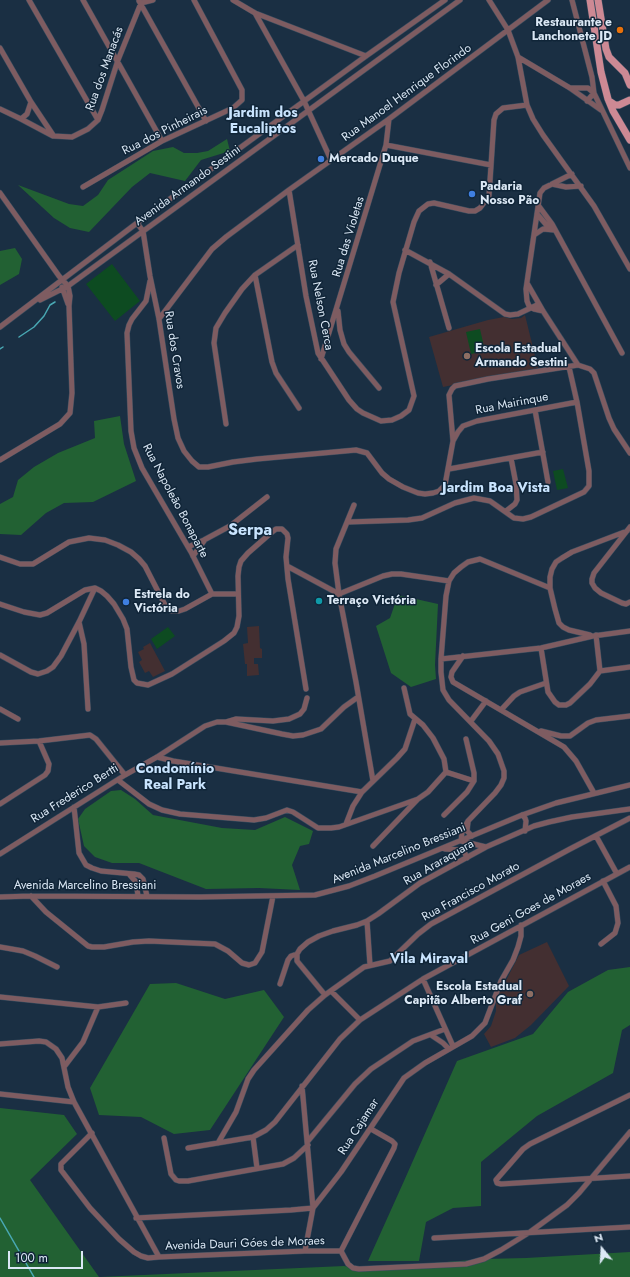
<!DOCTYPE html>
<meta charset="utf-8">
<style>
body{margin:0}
#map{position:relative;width:630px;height:1277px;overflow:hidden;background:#1a2f43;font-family:Jost,sans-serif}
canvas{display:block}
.north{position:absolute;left:582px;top:1229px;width:40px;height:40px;-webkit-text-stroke:3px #102538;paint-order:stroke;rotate:342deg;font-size:11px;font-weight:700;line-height:16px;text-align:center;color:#dbe8f5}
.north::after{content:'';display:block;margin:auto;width:14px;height:18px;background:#dbe8f5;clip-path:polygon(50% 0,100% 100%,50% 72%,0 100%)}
.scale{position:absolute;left:8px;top:1251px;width:75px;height:18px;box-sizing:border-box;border:2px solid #dbe8f5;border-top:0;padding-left:5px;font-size:12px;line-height:14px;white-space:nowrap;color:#dbe8f5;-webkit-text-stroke:3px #102538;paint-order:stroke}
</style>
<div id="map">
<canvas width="630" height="1277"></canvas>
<div class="north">N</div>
<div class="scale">100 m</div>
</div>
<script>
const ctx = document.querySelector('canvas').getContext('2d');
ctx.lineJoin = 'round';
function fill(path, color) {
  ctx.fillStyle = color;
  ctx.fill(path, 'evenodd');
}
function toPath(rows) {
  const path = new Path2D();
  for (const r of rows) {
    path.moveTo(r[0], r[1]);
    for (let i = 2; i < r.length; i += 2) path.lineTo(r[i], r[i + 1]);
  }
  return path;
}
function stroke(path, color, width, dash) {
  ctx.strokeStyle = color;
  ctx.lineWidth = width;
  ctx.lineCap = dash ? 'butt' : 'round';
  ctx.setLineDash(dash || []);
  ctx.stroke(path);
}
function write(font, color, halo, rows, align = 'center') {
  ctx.font = font + ' Jost,sans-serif';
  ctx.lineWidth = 3;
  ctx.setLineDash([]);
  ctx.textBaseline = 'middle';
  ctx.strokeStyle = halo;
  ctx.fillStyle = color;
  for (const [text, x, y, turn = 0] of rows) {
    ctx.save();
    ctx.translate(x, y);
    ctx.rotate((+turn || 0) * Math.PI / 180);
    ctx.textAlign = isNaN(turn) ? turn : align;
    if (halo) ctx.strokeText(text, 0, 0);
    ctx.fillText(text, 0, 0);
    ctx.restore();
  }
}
const education = toPath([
 [525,315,538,368,443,387,429,337,488,320,504,317,512,319,521,318],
 [259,626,260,648,262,649,262,658,254,658,254,664,258,664,259,675,247,676,247,664,245,664,243,644,248,643,247,627],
 [150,643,165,671,153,677,149,671,145,673,139,662,142,660,138,652,144,649,143,647],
 [547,942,569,986,531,1025,515,1038,491,1047,484,1034,491,1026,496,1011,496,1000,519,955]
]);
const green = toPath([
 [112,264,140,301,115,321,86,284],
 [480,329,485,351,471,354,466,332],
 [563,469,568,488,557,490,553,471],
 [168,627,175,636,157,649,151,639]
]);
const forest = toPath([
 [227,139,230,151,201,160,185,181,150,173,132,187,89,232,70,228,54,218,18,185,69,204,83,206,98,195,108,180,153,151,173,147,184,153,197,153,208,151],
 [15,248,22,259,19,274,0,285,0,251],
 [120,416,124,444,136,481,93,502,64,503,46,513,21,535,0,534,0,504,13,497,18,480,34,467,58,453,95,438,94,421],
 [398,595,438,604,435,665,436,679,411,687,391,673,376,626,390,618],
 [121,790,135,799,153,815,222,828,255,830,285,817,313,831,309,844,300,846,292,865,300,890,259,888,206,889,139,863,112,863,95,857,84,846,78,819,85,809,111,791],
 [630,967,630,1025,622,1030,613,1073,537,1116,481,1162,481,1206,453,1208,426,1222,419,1261,368,1261,404,1181,457,1061,533,1034,568,992,608,970],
 [176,983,225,999,264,990,284,1017,210,1130,174,1134,141,1117,99,1115,90,1088,150,984],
 [0,1108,64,1115,77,1134,30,1180,99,1277,344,1266,359,1269,484,1259,526,1258,630,1252,630,1277,0,1277]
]);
const stream = toPath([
 [19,337,34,327,44,316,50,305,55,302],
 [0,349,3,347],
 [0,1218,34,1277]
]);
const minor = toPath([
 [29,0,98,120],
 [83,0,162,141],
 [233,0,255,13,366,56],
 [489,0,508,30,518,57,527,105,533,119,543,135,594,206,630,269],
 [572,0,592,77,594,93,587,101],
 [139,1,206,121],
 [255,13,304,101,331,160],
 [0,48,31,102,53,135],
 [518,57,570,88,601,110],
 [570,88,588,88,594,93,630,168],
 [0,109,21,119,53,136,72,137,88,129,98,120,102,110,118,60,141,3,153,0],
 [21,119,27,114,31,102],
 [386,145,491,165],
 [552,184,566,187,581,186],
 [83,187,162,141,233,108,242,100,242,90,194,0],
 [289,190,306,296,318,353,349,400,357,409,363,413,381,421,392,420,401,416,409,410,414,396,393,302,399,273,414,222,419,211,428,204,434,203,469,211,475,211,480,208,489,196,494,120,496,114,503,108,527,105],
 [0,193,59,276,68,286,70,296,69,306,72,393,70,413,60,424,0,460],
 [538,205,552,224,622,353],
 [537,214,550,229],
 [137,223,143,231,150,276,159,319,174,419,178,438,184,451,192,461,199,467,208,467,233,462,257,459,356,450,367,453,382,473,389,479,403,487,418,493,425,494,433,493,439,491,445,485,453,441,458,432,463,426,477,421,577,402],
 [534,235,543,229,554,230],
 [405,250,449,274,505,314,510,315,518,314,539,304],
 [430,262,449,328],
 [255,275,272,362,276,373,299,408],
 [150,281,146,301,132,319,129,325,127,333,131,431,134,448,142,468,191,552,212,594,238,594],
 [527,283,543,311,578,365],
 [436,285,449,274],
 [62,287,68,304],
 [40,300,68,286,460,0],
 [338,311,340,330,344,344,349,352,379,388],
 [543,311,534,309,529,306,527,301,526,289,540,193,544,188,572,174],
 [159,319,212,249,226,237,289,190,389,119,548,0],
 [0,327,137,223,366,56,445,0],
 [321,359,386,145,389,119],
 [535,410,548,482],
 [226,424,214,343,216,328,225,313,242,289,255,275,298,245],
 [453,441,449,395,452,389,455,386,488,379,578,365,590,369,594,373,609,418,614,429,630,453],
 [449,469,543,452],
 [354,505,336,549,335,563,339,594,356,682,373,781],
 [506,511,515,504,517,500,516,484,511,458],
 [348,522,408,520,422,518,455,503,474,498,490,501,514,518,523,519,531,517,584,492,589,486,589,471,577,402,569,367],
 [630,527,594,573,592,579,592,583,595,588,601,593,622,603,626,604,630,602],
 [188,547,204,540,230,526,267,497],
 [193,556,204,541],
 [0,557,20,564,33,564,69,542,89,538,105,540,118,545,131,552,139,559,145,566,165,605,171,611,179,611,185,609,212,594],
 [287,566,339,594],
 [339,594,383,576,392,574,401,574,449,581],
 [0,604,24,612,40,615,47,613,85,590,95,588,101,591,107,596,114,604,123,619,127,629,131,667,134,680,137,683,148,685,172,674,224,641,234,633,237,627,239,616,238,576,239,567,241,561,248,553,272,532,276,529,282,529,287,534,288,538,286,557,288,579,306,689],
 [79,622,84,644,88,709],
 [590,635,569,630,563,627,559,623,555,609,550,588,550,577,552,569,556,562,562,558,572,552,627,531],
 [596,635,600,671],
 [541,648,548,692,555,702,559,705,566,705,570,703,590,684,600,671],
 [0,655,31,672,38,674,47,671,53,667,61,656,79,622,95,588],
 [463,656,452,672,451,677,453,682,564,747,576,761,594,793],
 [441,659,541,648,593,636,630,631],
 [600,671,630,667],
 [0,709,18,719],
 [501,710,514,696,520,692,546,683],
 [471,721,486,701],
 [226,722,236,719,273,721,289,719,300,714,304,709,307,698],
 [541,731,561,736,570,736,588,723,596,720,630,716],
 [0,743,39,741,90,735,96,739,125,775],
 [157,757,173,761,362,792],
 [446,772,474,781],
 [118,780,149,804,162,810,180,814,254,820,266,818,287,810,293,812,318,828,331,828,339,827,418,799,428,792,446,772,444,759,433,738,423,725,410,714,404,688],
 [0,804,45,775,48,771,49,764,39,741],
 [74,807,79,853,86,865,92,868,101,871,134,874,139,875,143,879,147,896],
 [444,815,467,792,474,781,474,773,466,739],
 [522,815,525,818,526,821,525,831],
 [468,822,467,831,472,836],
 [346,824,353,806,362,792,397,758,405,749,415,719],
 [596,836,617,874],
 [373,846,417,800],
 [486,847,461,841,462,832,468,821,495,793,501,785,504,778,504,771,498,754,489,741,449,700,443,690,441,672,441,659,446,596,449,581,454,573,461,567,468,562,480,559,550,588],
 [445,849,461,850,464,851,467,858],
 [0,854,125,775,157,757,205,726,217,722,226,722,282,734,293,736,303,735,321,729,344,707,358,697],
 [129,874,136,882,138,896],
 [31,896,46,912,88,946,92,947,104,947,133,942,149,941,215,944,228,951,242,963,249,965,255,963,262,952,273,896],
 [0,897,31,896,200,897,315,895,349,886,375,876,522,815,556,803,630,785],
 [367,921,370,965],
 [601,944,615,933,618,923,616,906,603,881],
 [0,947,23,951,35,956,57,967],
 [423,979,453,1046],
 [280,984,288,960,291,956,297,954],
 [331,991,360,1020],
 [325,995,297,961,297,954,300,949,308,942,319,936,333,931,357,925,367,921,378,914,420,883,486,847,534,826,549,822,572,817,630,809],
 [0,997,98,1007,126,1003],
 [431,1035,443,1043,449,1049],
 [0,1044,39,1041,46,1042,56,1049,62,1058,68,1087,74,1102,159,1257,305,1251,341,1251],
 [64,1067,83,1042,98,1007],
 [302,1086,313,1208,305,1251],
 [0,1094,74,1102],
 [630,1095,530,1144,523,1149,496,1180,497,1183,501,1184,630,1176],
 [92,1133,61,1164,61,1170,90,1208,119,1239,134,1252,141,1256,148,1258,159,1257],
 [253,1137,257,1168],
 [164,1138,171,1174,176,1180,179,1181,188,1181,283,1164,294,1158,308,1145],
 [308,1141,355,1084,371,1069,413,1041,445,1029],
 [218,1143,236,1112,248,1079,254,1070,308,1010,325,995,364,967,390,961,418,934,431,924,570,849,630,818],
 [188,1148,253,1137,266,1130,275,1122,340,1039,360,1020,423,979,630,867],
 [136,1218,291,1210,313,1208,341,1172,404,1078,425,1063,472,1036,485,1023,501,981,513,960,518,947,521,936,521,925],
 [434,1238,630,1227],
 [341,1251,348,1264,353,1268,359,1269,466,1264,484,1259,501,1250,530,1232,567,1205,579,1193,630,1132],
 [341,1251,394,1148,395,1144,392,1141,371,1129]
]);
const major = toPath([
 [590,0,601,72,608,99,613,111,630,140],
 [598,0,606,49,609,57,625,73,630,85],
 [609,101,615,105,619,105,630,100]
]);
const markers = [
 [620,30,4,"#e8710a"],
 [321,159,4,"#3f7fe0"],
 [472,194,4,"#3f7fe0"],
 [467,356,4,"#8d6e63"],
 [319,601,4,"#0f9aa8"],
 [126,602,4,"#3f7fe0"],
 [530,994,4,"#8d6e63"]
];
const poiNames = [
 ["Restaurante e",612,23,"right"],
 ["Lanchonete JD",612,37,"right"],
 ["Mercado Duque",329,159],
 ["Padaria",480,187],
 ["Nosso Pão",480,201],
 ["Escola Estadual",475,349],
 ["Armando Sestini",475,363],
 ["Estrela do",134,595],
 ["Victória",134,609],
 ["Terraço Victória",327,601],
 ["Escola Estadual",522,987,"right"],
 ["Capitão Alberto Graf",522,1001,"right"]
];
const streetNames = [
 ["Rua dos Manacás",105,69,-70],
 ["Rua Manoel Henrique Florindo",407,93,-36],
 ["Rua dos Pinheirais",165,131,-27],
 ["Avenida Armando Sestini",188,186,-36],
 ["Rua das Violetas",349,237,-73],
 ["Rua Nelson Cerca",320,305,79],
 ["Rua dos Cravos",174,350,81],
 ["Rua Mairinque",512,404,-11],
 ["Rua Napoleão Bonaparte",175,501,62],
 ["Rua Frederico Bertti",75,794,-32],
 ["Avenida Marcelino Bressiani",399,854,-22],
 ["Rua Araraquara",439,863,-30],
 ["Avenida Marcelino Bressiani",85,886],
 ["Rua Francisco Morato",471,892,-29],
 ["Rua Geni Goes de Moraes",531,909,-29],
 ["Rua Cajamar",359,1127,-57],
 ["Avenida Dauri Góes de Moraes",245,1244,-2]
];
const quarterNames = [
 ["Jardim dos",263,114],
 ["Eucaliptos",263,130],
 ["Jardim Boa Vista",496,489],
 ["Condomínio",175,770],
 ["Real Park",175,786],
 ["Vila Miraval",429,960]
];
const districtNames = [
 ["Serpa",250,531]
];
fill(education, '#432f31');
fill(green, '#0d4b21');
fill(forest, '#226133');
stroke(stream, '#49a8b3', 1.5);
stroke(minor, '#394d5f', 6);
stroke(major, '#394d5f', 8);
stroke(minor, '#7e5c61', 5);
stroke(major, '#cd8994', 7);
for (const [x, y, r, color] of markers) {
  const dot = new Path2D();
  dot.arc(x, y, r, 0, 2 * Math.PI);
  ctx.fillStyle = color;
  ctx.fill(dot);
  stroke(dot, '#102538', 1.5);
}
write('bold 12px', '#dbe8f5', '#102538', poiNames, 'left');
write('12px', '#dbe8f5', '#102538', streetNames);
write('bold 14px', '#c9e4fe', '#102538', quarterNames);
write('bold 16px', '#c9e4fe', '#102538', districtNames);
</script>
